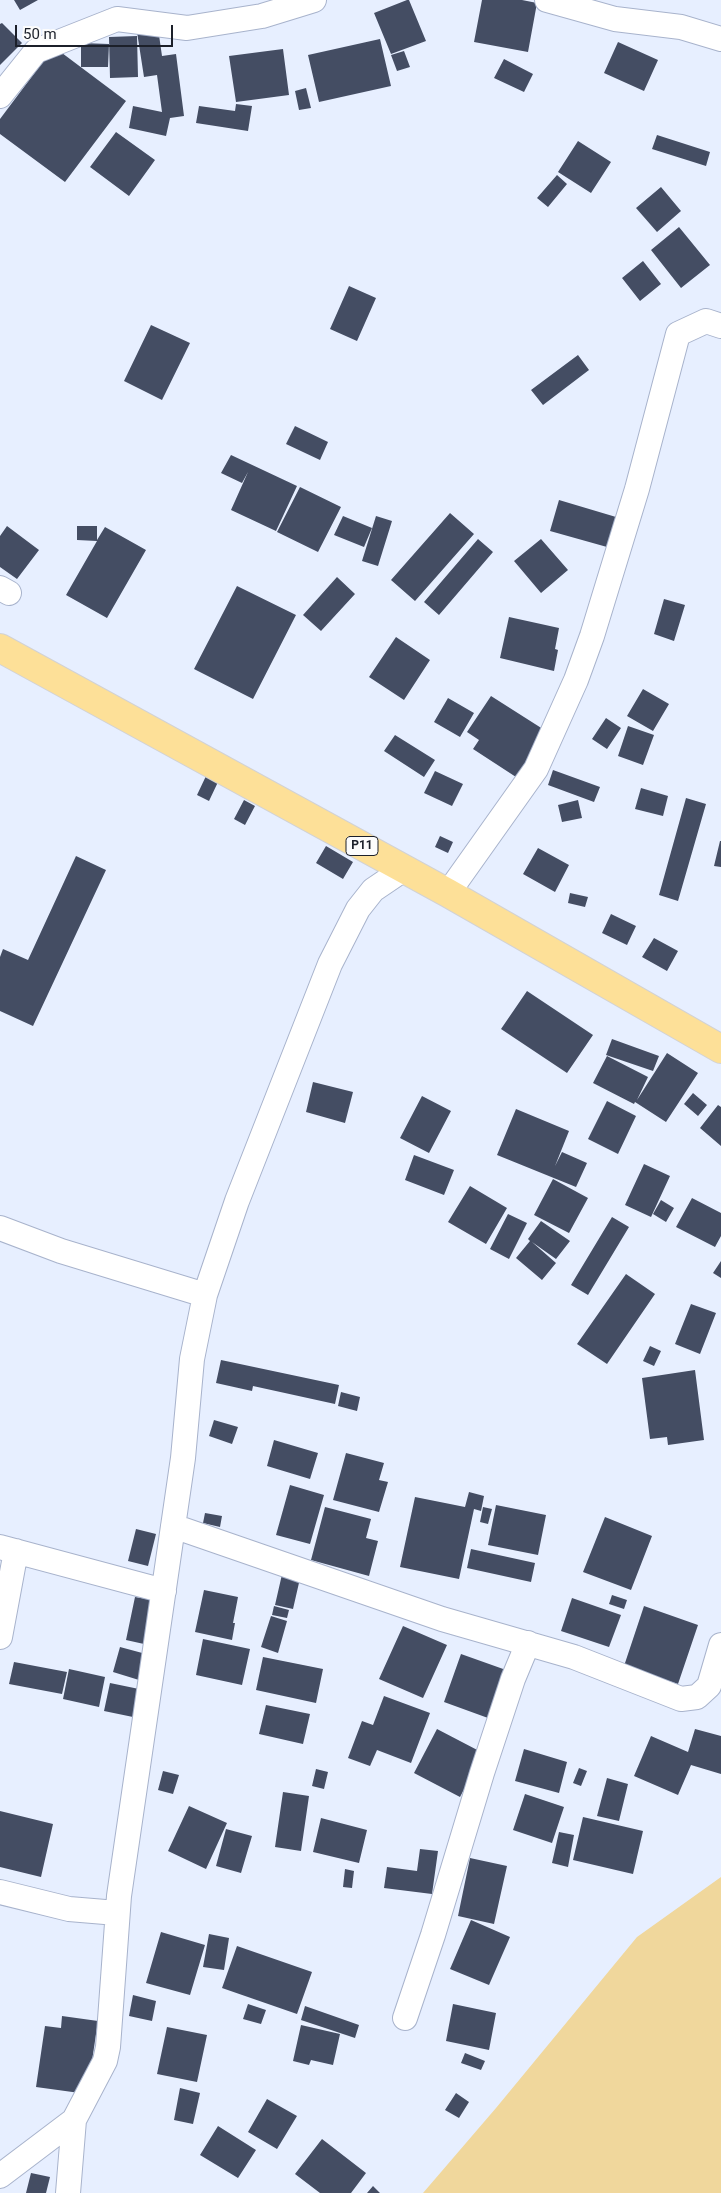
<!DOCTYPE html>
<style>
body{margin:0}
#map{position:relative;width:721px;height:2193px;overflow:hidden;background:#e7efff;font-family:Roboto,sans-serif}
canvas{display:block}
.scale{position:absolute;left:15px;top:25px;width:158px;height:22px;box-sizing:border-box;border:2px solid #1c202a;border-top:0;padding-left:6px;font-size:15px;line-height:18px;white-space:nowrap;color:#1c202a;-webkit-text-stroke:4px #fcfcfc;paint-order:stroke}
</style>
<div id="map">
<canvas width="721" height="2193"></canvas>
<div class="scale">50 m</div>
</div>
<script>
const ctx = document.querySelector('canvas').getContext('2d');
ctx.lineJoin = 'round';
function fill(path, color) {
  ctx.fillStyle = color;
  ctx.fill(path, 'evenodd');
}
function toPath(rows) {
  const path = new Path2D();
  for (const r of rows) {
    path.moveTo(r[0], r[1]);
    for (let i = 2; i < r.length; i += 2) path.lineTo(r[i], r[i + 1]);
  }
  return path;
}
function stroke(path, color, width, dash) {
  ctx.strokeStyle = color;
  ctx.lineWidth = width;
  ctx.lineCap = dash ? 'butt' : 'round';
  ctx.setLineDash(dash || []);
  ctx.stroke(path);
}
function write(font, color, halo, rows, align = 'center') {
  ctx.font = font + ' Roboto,sans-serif';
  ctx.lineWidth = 5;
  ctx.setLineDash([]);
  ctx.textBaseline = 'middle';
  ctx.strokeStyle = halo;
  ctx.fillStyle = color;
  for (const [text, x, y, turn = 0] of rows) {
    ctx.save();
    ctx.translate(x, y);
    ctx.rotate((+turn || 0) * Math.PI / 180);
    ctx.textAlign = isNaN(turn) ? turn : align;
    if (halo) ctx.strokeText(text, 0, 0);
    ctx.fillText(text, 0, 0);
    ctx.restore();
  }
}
const green = toPath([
 [721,1877,721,2193,423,2193,496,2108,637,1937]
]);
const building = toPath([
 [14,0,38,0,20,10],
 [407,0,409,0,426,41,391,54,374,13],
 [482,0,522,0,537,3,528,52,474,42],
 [2,23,22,43,0,65,0,24],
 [158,28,162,56,176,54,184,116,170,118,166,136,129,128,133,106,162,112,157,75,144,77,137,32],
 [137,36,138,77,110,78,109,37],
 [380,39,391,86,319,102,308,55],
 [618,42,658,60,644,91,604,73],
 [81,43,109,44,108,67,81,67],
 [54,47,126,101,65,182,0,134,0,119],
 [283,49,289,95,236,102,229,56],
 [404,51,410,67,397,71,391,55],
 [504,59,533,74,524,92,494,78],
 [306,88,311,108,299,110,295,91],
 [236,104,252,106,248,131,196,123,199,106,235,111],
 [116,132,155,160,129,196,90,167],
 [657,135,710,152,706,166,652,149],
 [578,141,611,162,591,193,558,172],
 [557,175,567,184,548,207,537,198],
 [661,187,681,211,657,232,636,208],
 [679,227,710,265,681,288,651,250],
 [643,261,661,284,640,301,622,278],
 [349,286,376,298,357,341,330,329],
 [151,325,190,343,162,400,124,381],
 [578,355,589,370,543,405,531,390],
 [295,426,328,442,320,460,286,444],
 [231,455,297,486,276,531,231,510,248,472,242,483,221,473],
 [300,487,341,507,318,552,277,532],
 [559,500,616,517,607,547,550,531],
 [450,513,474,534,415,601,391,580],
 [343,516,372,528,364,547,334,535],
 [376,516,392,521,378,566,362,561],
 [7,526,39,550,17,579,0,567,0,536],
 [77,526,97,526,97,540,105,527,146,550,107,618,66,595,97,541,77,540],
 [478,539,493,552,439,615,424,602],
 [541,539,568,570,541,593,514,561],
 [337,577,355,594,321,631,303,615],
 [237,586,296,615,253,699,194,669],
 [664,599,685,605,674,641,654,634],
 [509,617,559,628,555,649,558,650,554,671,500,658],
 [396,637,430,660,404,700,369,677],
 [643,689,669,704,653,731,627,716],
 [491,696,546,731,516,777,473,749,479,740,467,732],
 [448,698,474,713,460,737,434,722],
 [606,718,621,728,607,749,592,739],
 [628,726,654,735,643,765,618,756],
 [395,735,435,760,424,777,384,751],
 [553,770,600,787,594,802,548,785],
 [435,771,463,784,452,806,424,793],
 [206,776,218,782,209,801,197,795],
 [641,788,668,796,663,816,635,809],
 [686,798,706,804,678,901,659,895],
 [244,800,255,806,245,825,234,819],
 [578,800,582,818,562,822,558,805],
 [440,836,453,842,448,853,435,847],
 [720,841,721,841,721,867,714,866],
 [326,846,353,862,343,879,316,863],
 [538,848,569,865,555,892,523,874],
 [76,856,106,870,33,1026,0,1011,0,957,3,949,28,960],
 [570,893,588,897,585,907,568,903],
 [611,914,636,926,627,945,602,933],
 [654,938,678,951,667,971,642,957],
 [527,991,593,1035,567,1073,501,1029],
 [612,1039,659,1056,653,1071,606,1055],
 [667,1053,698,1073,666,1122,635,1102,634,1104,593,1083,607,1056,648,1077,637,1100],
 [313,1082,353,1092,345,1123,306,1112],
 [693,1093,707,1105,698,1116,684,1104],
 [422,1096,451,1111,429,1153,400,1138],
 [607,1101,636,1116,618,1154,588,1139],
 [718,1105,721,1107,721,1146,700,1128],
 [516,1109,569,1131,555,1166,562,1152,587,1163,576,1187,497,1155],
 [414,1155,454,1170,444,1195,405,1180],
 [644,1164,670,1176,651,1217,625,1205],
 [553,1179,588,1198,569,1233,534,1215],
 [470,1186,507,1208,486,1244,448,1222],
 [692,1198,721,1213,721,1236,715,1247,676,1227],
 [661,1200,674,1208,666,1222,653,1214],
 [508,1214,527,1223,509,1259,490,1249],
 [612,1217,629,1227,588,1295,571,1285],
 [541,1221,570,1241,556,1259,532,1242,556,1263,542,1280,516,1258,530,1241,528,1239],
 [721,1261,721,1278,713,1273],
 [626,1274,655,1294,607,1364,577,1344],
 [691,1304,716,1313,700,1354,675,1344],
 [650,1346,661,1351,654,1366,643,1361],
 [221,1360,339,1385,335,1404,253,1386,252,1391,216,1383],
 [695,1370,704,1440,668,1445,667,1437,650,1439,642,1378],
 [341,1392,360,1397,357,1411,338,1406],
 [214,1420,238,1427,232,1444,209,1436],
 [274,1440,318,1453,310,1479,267,1466],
 [346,1453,384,1463,379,1480,388,1482,379,1512,333,1500],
 [290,1485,324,1495,310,1544,276,1535],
 [469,1492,484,1496,481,1511,474,1509,459,1579,400,1567,415,1497,465,1507],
 [496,1505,546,1515,538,1555,488,1545],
 [325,1507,371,1519,366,1538,378,1541,369,1576,311,1560],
 [483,1507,492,1509,488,1524,480,1522],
 [205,1513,222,1516,220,1527,203,1523],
 [605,1517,652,1536,631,1590,583,1572],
 [136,1529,156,1534,148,1566,128,1561],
 [471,1549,535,1563,531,1582,467,1568],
 [283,1570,301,1574,293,1609,275,1605],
 [204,1590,238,1597,233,1623,235,1623,232,1640,195,1632],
 [612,1595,627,1600,624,1609,609,1604],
 [135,1597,153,1600,144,1644,126,1640],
 [572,1598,621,1615,609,1647,561,1631],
 [274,1606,289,1610,287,1618,272,1615],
 [644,1606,698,1625,678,1684,624,1666],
 [271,1616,287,1621,278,1653,261,1647],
 [403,1626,447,1645,423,1698,379,1679],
 [203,1639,250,1649,242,1685,196,1675],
 [120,1647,146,1654,139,1680,113,1672],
 [461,1654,506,1670,488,1718,444,1702],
 [263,1657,323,1669,316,1703,256,1690],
 [14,1662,67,1672,62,1694,9,1684],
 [69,1669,105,1677,99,1707,63,1699],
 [110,1683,139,1689,133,1717,104,1711],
 [384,1696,430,1713,411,1763,377,1750,370,1766,348,1758,362,1721,373,1725],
 [266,1705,310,1714,303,1744,259,1734],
 [437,1729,483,1753,460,1797,414,1773],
 [695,1729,721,1736,721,1774,691,1765,678,1795,634,1776,651,1736,688,1752],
 [524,1749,567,1762,559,1793,515,1781],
 [579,1768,587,1771,581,1786,573,1783],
 [316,1769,328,1772,324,1789,312,1786],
 [163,1771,179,1775,173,1794,158,1790],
 [607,1778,628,1784,619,1821,597,1816],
 [283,1792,309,1796,301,1851,275,1847],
 [525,1794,564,1807,552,1843,513,1830],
 [189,1806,227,1823,206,1869,168,1851],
 [0,1811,53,1824,41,1877,0,1867],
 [583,1817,643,1831,633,1874,573,1860],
 [321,1818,367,1830,359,1863,313,1852],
 [226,1829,252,1836,241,1873,216,1866],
 [559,1832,574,1835,568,1867,552,1863],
 [420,1849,438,1851,432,1894,384,1888,387,1867,417,1871],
 [470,1858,507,1866,494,1924,458,1916],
 [345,1869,354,1871,352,1888,343,1887],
 [471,1920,510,1937,489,1985,450,1969],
 [161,1932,205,1945,190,1995,146,1983],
 [209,1934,229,1938,224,1970,203,1967],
 [237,1946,312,1972,297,2014,222,1988],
 [133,1995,156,2001,152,2021,129,2016],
 [248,2004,266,2010,261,2024,243,2019],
 [453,2004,496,2013,489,2050,446,2041],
 [305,2006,359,2025,355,2038,301,2020],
 [62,2016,98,2021,87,2094,36,2087,45,2026,61,2028],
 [301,2025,340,2034,333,2065,311,2060,309,2065,293,2061],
 [167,2027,207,2035,197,2082,157,2074],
 [465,2053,485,2061,481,2070,461,2063],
 [180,2088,200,2093,193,2124,174,2120],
 [456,2093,469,2102,459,2118,445,2110],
 [267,2099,297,2116,277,2149,248,2132],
 [218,2126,256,2150,238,2178,200,2155],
 [322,2139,366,2173,351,2193,320,2193,295,2174],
 [31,2173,50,2177,46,2193,26,2193],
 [373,2186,380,2193,367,2193]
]);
const street = toPath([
 [547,0,615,19,681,27,721,39],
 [0,96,36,51,117,19,187,28,262,16,314,0],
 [0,588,9,593],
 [448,893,536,769,576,680,592,636,637,489,678,334,706,321,721,326],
 [0,1228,61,1251,205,1295],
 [173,1526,442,1619,574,1657,681,1699,697,1697,709,1686,721,1645],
 [0,1547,164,1591],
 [0,1637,16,1551],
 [0,1892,69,1909,117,1913],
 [405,2018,433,1935,482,1773,513,1679,528,1643],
 [0,2176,74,2120],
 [68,2193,74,2120,105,2061,108,2047,119,1896,183,1458,192,1359,205,1295,237,1201,330,964,358,909,373,890,404,869]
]);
const primary = toPath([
 [0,648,448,893,721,1049]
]);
const shields = [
 [362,846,32]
];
const shieldNames = [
 ["P11",362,846]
];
fill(green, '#f0d79c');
fill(building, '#444d63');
stroke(street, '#a8b3cc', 26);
stroke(primary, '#d2d2d4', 30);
stroke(street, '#fff', 24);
stroke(primary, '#fde098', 28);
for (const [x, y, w] of shields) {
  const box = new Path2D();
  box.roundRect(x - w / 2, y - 9.5, w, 19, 4);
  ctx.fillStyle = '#fcfcfc';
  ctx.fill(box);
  stroke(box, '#1c202a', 1);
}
write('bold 12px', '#1c202a', null, shieldNames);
</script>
